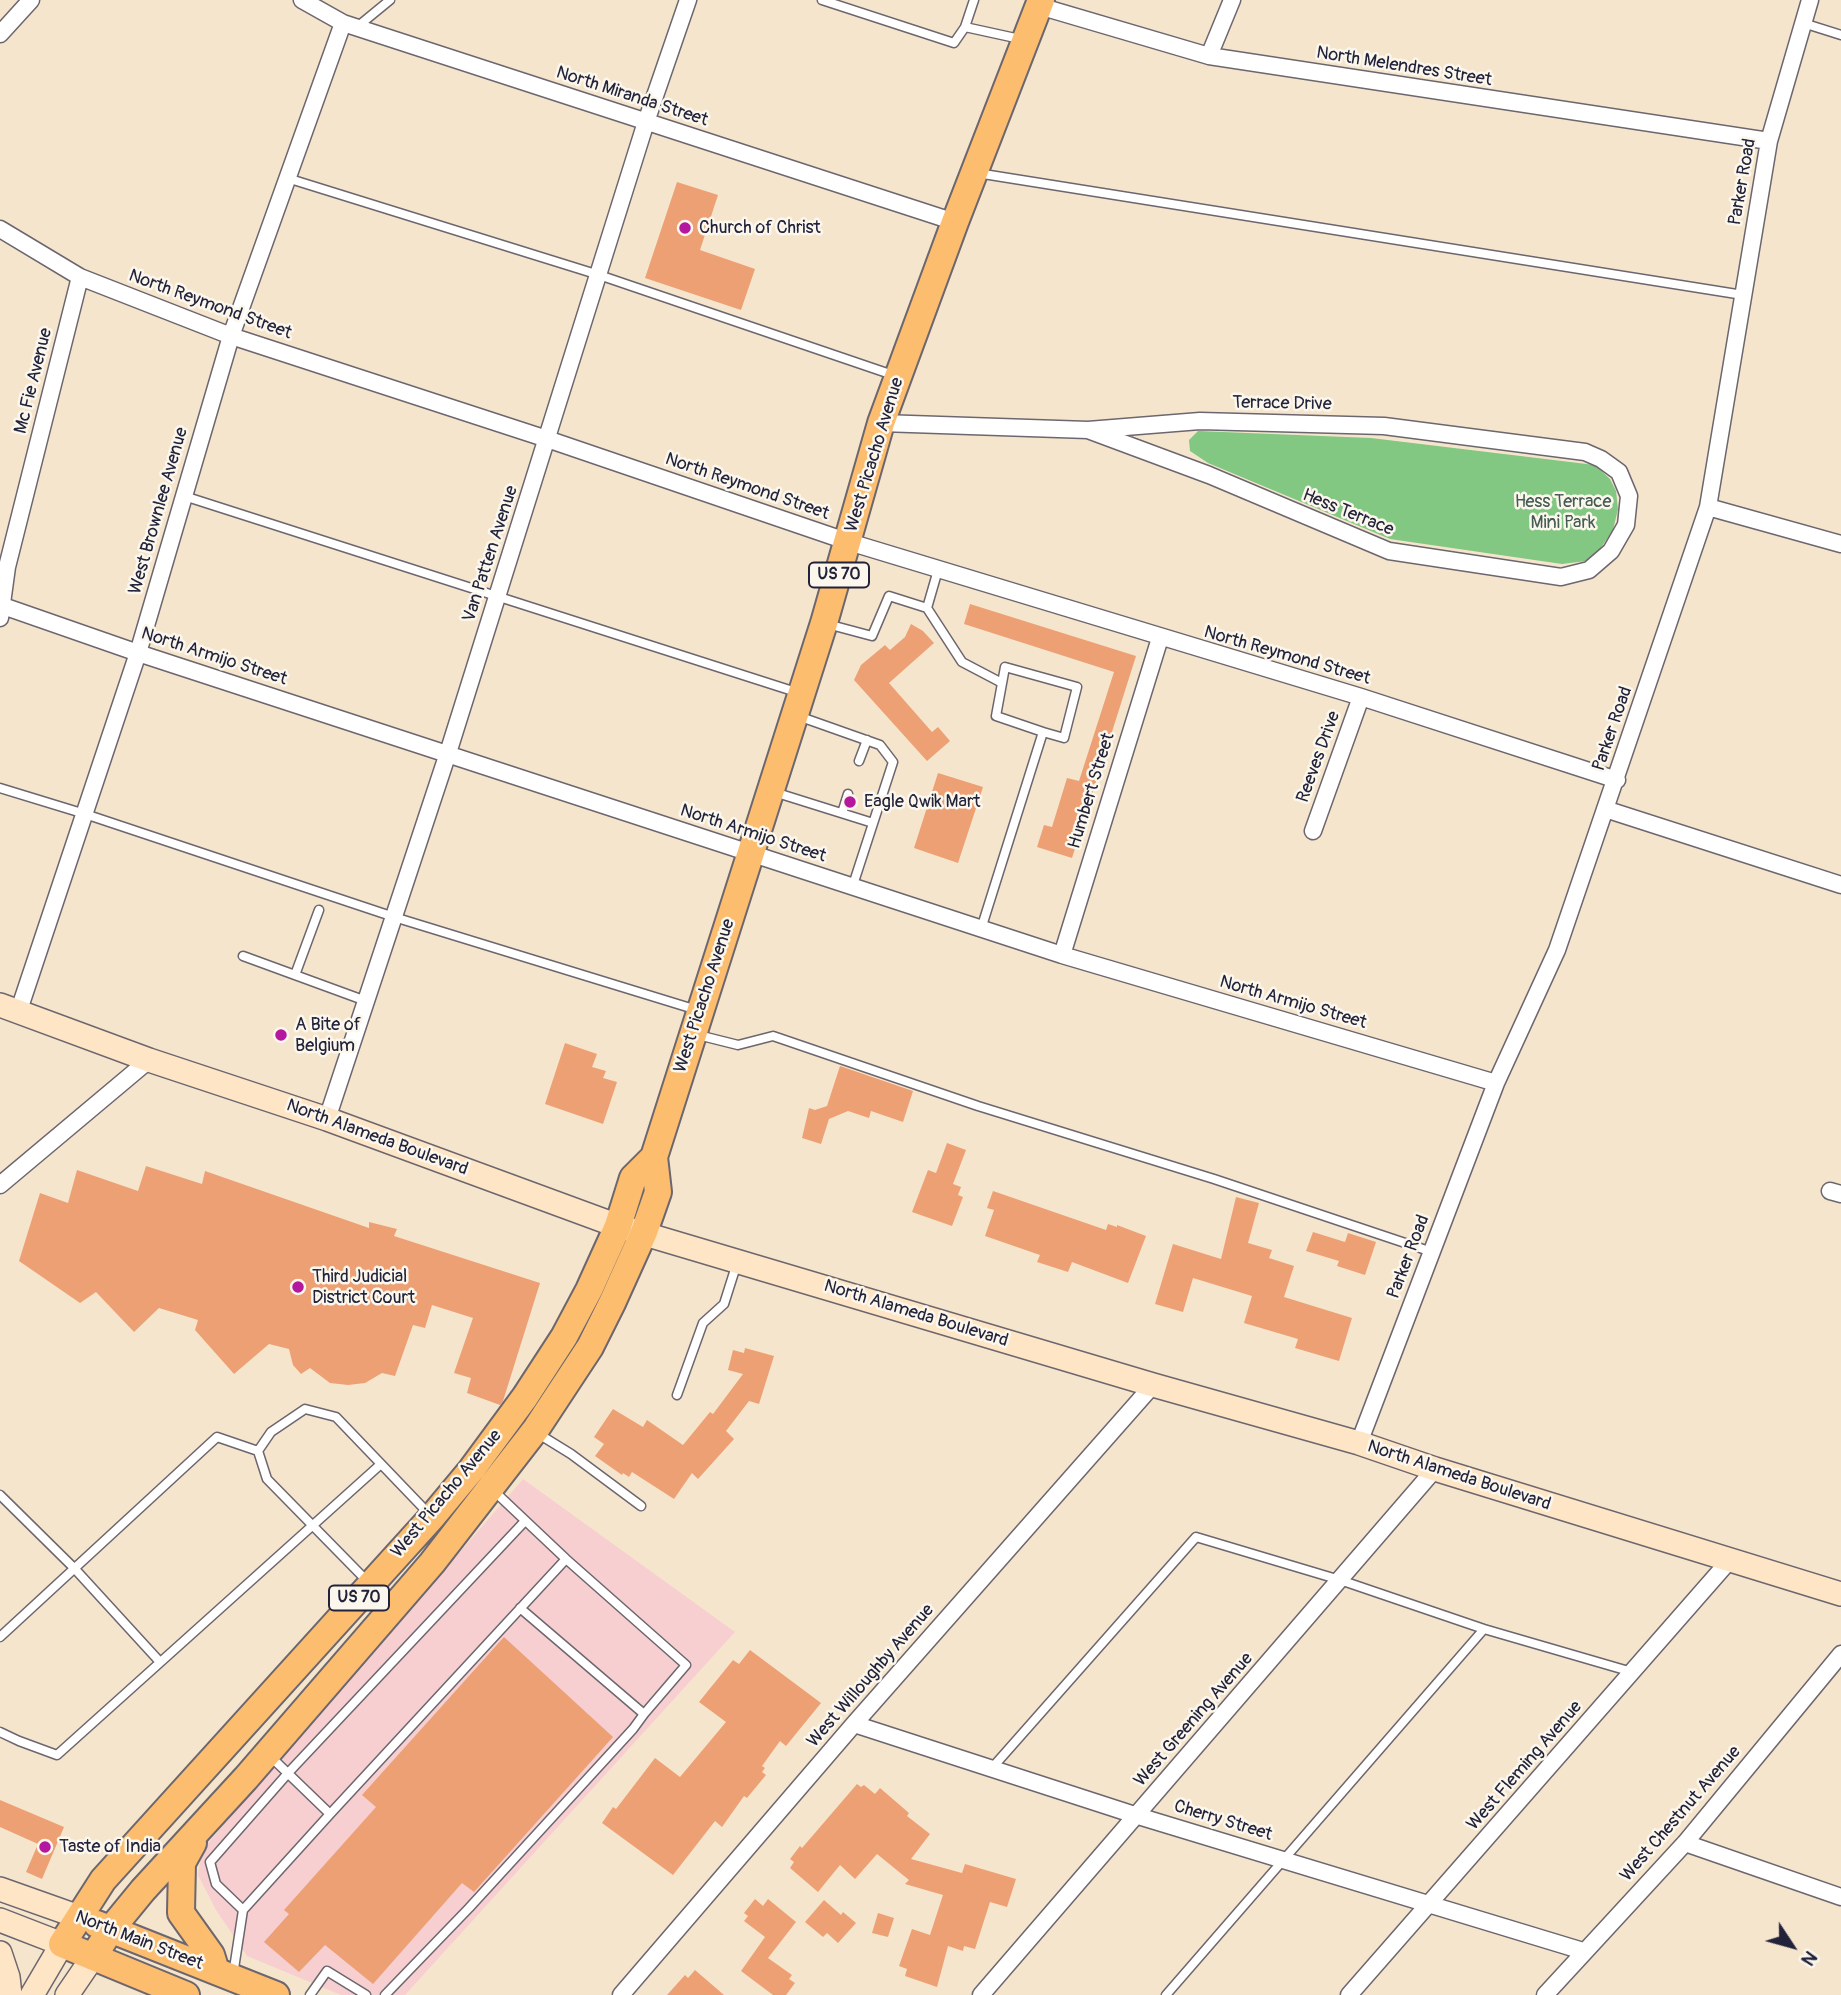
<!DOCTYPE html>
<style>
body{margin:0}
#map{position:relative;width:1841px;height:1995px;overflow:hidden;background:#f6e5cd;font-family:Pangolin,sans-serif}
canvas{display:block}
.north{position:absolute;left:1757px;top:1911px;width:70px;height:70px;-webkit-text-stroke:5px #fbf7ec;paint-order:stroke;rotate:126deg;font-size:19px;font-weight:700;line-height:28px;text-align:center;color:#22223b}
.north::after{content:'';display:block;margin:auto;width:24px;height:32px;background:#22223b;clip-path:polygon(50% 0,100% 100%,50% 72%,0 100%)}
</style>
<div id="map">
<canvas width="1841" height="1995"></canvas>
<div class="north">N</div>
</div>
<script>
const ctx = document.querySelector('canvas').getContext('2d');
ctx.lineJoin = 'round';
function fill(path, color) {
  ctx.fillStyle = color;
  ctx.fill(path, 'evenodd');
}
function toPath(rows) {
  const path = new Path2D();
  for (const r of rows) {
    path.moveTo(r[0], r[1]);
    for (let i = 2; i < r.length; i += 2) path.lineTo(r[i], r[i + 1]);
  }
  return path;
}
function stroke(path, color, width, dash) {
  ctx.strokeStyle = color;
  ctx.lineWidth = width;
  ctx.lineCap = dash ? 'butt' : 'round';
  ctx.setLineDash(dash || []);
  ctx.stroke(path);
}
function write(font, color, halo, rows, align = 'center') {
  ctx.font = font + ' Pangolin,sans-serif';
  ctx.lineWidth = 5;
  ctx.setLineDash([]);
  ctx.textBaseline = 'middle';
  ctx.strokeStyle = halo;
  ctx.fillStyle = color;
  for (const [text, x, y, turn = 0] of rows) {
    ctx.save();
    ctx.translate(x, y);
    ctx.rotate((+turn || 0) * Math.PI / 180);
    ctx.textAlign = isNaN(turn) ? turn : align;
    if (halo) ctx.strokeText(text, 0, 0);
    ctx.fillText(text, 0, 0);
    ctx.restore();
  }
}
const built = toPath([
 [523,1479,735,1632,405,1995,341,1995,247,1956,216,1910,198,1875,202,1850]
]);
const green = toPath([
 [1198,431,1371,438,1595,465,1610,479,1616,491,1618,509,1613,530,1600,549,1586,561,1562,564,1390,539,1208,463,1190,451,1189,440]
]);
const building = toPath([
 [677,182,718,195,700,250,755,269,741,310,645,278],
 [970,604,1136,656,1072,858,1037,847,1044,825,1052,827,1067,778,1079,781,1114,672,964,624],
 [911,624,923,631,934,643,889,683,932,732,938,727,950,741,927,761,854,680,861,665,885,645,890,650,905,637],
 [938,773,983,787,958,863,914,848],
 [565,1043,597,1054,592,1067,606,1071,603,1078,617,1082,603,1124,545,1104],
 [840,1066,913,1091,903,1122,871,1111,869,1118,848,1111,829,1119,821,1144,802,1138,809,1108,815,1110,827,1106],
 [947,1143,966,1150,953,1184,961,1187,958,1195,963,1197,952,1226,912,1212,928,1170,936,1173],
 [146,1166,202,1184,205,1171,369,1228,369,1222,397,1229,394,1236,540,1283,503,1401,500,1405,467,1393,471,1378,454,1373,473,1318,432,1305,425,1328,413,1325,395,1376,382,1373,365,1383,348,1385,330,1383,310,1368,301,1374,293,1365,289,1349,269,1344,234,1374,195,1330,198,1320,159,1308,134,1332,96,1292,80,1303,19,1261,40,1193,68,1203,77,1170,138,1191],
 [993,1191,1106,1230,1108,1224,1117,1227,1117,1225,1146,1236,1128,1283,1072,1262,1068,1272,1037,1262,1040,1255,985,1236,994,1210,987,1208],
 [1236,1197,1259,1203,1248,1243,1272,1250,1269,1258,1294,1266,1284,1297,1352,1318,1339,1361,1295,1348,1298,1339,1244,1323,1252,1296,1193,1278,1183,1312,1155,1304,1173,1244,1221,1259],
 [1313,1232,1345,1242,1348,1233,1376,1242,1365,1275,1337,1266,1339,1261,1306,1251],
 [745,1348,774,1356,759,1404,749,1401,726,1431,734,1439,698,1479,692,1473,674,1499,632,1472,629,1477,623,1473,622,1475,595,1456,604,1444,594,1437,613,1409,643,1427,647,1420,683,1445,710,1412,713,1414,743,1374,728,1370,733,1350,744,1353],
 [504,1637,613,1737,474,1892,462,1883,373,1984,325,1945,299,1972,264,1942,289,1914,284,1910,376,1807,362,1795],
 [750,1650,821,1703,786,1746,780,1741,762,1766,765,1768,762,1772,766,1775,747,1798,744,1796,722,1827,715,1821,673,1875,602,1823,613,1807,616,1809,655,1758,680,1777,726,1722,699,1702,733,1660,739,1664],
 [857,1784,861,1787,864,1785,875,1794,880,1788,909,1813,907,1816,930,1834,911,1859,962,1873,965,1864,1016,1879,1007,1907,990,1902,975,1949,964,1946,963,1951,948,1946,937,1987,905,1976,907,1969,899,1966,912,1929,930,1935,943,1895,905,1884,909,1880,877,1854,855,1879,840,1865,818,1892,790,1868,794,1862,790,1859,800,1846,802,1848],
 [0,1800,64,1827,42,1879,26,1872,38,1844,0,1827],
 [755,1899,763,1906,768,1899,796,1922,768,1958,792,1975,789,1979,795,1983,786,1995,773,1995,741,1971,765,1937,744,1921,748,1916,744,1913],
 [824,1900,841,1915,843,1912,856,1923,838,1943,827,1933,823,1937,805,1922],
 [878,1913,894,1918,888,1937,872,1933],
 [695,1970,724,1995,667,1995,685,1975,688,1978]
]);
const lane = toPath([
 [822,0,954,43,965,27,974,0],
 [1803,23,1841,35],
 [357,27,390,0],
 [965,27,1020,39],
 [977,173,1743,295],
 [287,178,599,275,893,375],
 [184,496,799,693],
 [938,570,927,608,962,662,1002,683],
 [827,624,872,636,889,596,927,608],
 [798,716,880,745,893,762,852,888],
 [859,761,867,740],
 [0,788,85,814,394,917,697,1010],
 [774,792,873,823],
 [842,813,848,794],
 [981,929,1043,732,1064,738,1077,687,1005,667,996,716,1043,732],
 [243,956,366,1001],
 [295,975,319,910],
 [698,1035,738,1045,773,1036,978,1106,1214,1179,1432,1252],
 [677,1395,703,1323,724,1304,737,1263],
 [537,1433,571,1454,641,1506],
 [494,1491,566,1559,686,1665,644,1714,520,1608],
 [0,1495,74,1568,160,1662],
 [369,1583,267,1479,258,1451,271,1432,305,1409,336,1417,430,1515],
 [1484,1629,1632,1672],
 [0,1637,217,1437,258,1451],
 [0,1732,19,1741,57,1755,381,1464],
 [992,1768,1196,1537,1340,1580,1484,1629,1166,1995],
 [330,1814,566,1559],
 [243,1910,216,1884,210,1862,289,1772,525,1521],
 [233,1975,243,1910,330,1814,271,1757],
 [310,1995,327,1971,366,1995],
 [385,1995,469,1908,633,1729,644,1714]
]);
const street = toPath([
 [302,0,343,23,955,222],
 [1039,6,1209,56,1769,141],
 [0,34,31,0],
 [1209,56,1232,0],
 [0,229,80,277,231,336,547,439,849,542,1361,697,1617,780],
 [881,423,1088,430,1200,421,1384,426,1585,452,1601,459,1619,472,1629,496,1626,525,1611,551,1589,570,1561,577,1389,551,1209,475,1088,430],
 [1708,507,1841,544],
 [3,606,138,653,1062,955,1496,1083],
 [0,618,7,567,80,277],
 [1605,809,1841,885],
 [1313,831,1361,697],
 [1062,955,1160,638],
 [18,1013,138,653,231,336,343,23],
 [327,1119,448,753,646,122,688,0],
 [0,1185,149,1060],
 [1830,1191,1841,1194],
 [1359,1443,1496,1083,1557,950,1708,507,1769,141,1810,0],
 [854,1724,1138,1816,1583,1951],
 [1685,1843,1841,1897],
 [621,1995,854,1724,1153,1385],
 [981,1995,1435,1469],
 [1349,1995,1729,1561],
 [1545,1995,1685,1843,1841,1654]
]);
const secondary = toPath([
 [0,1005,149,1060,327,1119,618,1226,1153,1385,1359,1443,1435,1469,1841,1594],
 [0,1889,79,1917],
 [0,1920,62,1944,32,1995],
 [0,1953,8,1977,10,1995],
 [67,1995,93,1957]
]);
const primary = toPath([
 [193,1843,182,1863,181,1913,211,1955,216,1971],
 [97,1924,276,1995],
 [93,1957,111,1929,143,1890,246,1778,432,1563,536,1429,590,1347,612,1303,644,1232,658,1192,654,1157,824,623,881,423,955,222,1041,0],
 [186,1995,62,1944,103,1880,432,1517,472,1469,525,1397,564,1337,589,1290,618,1226,633,1178,654,1157]
]);
const markers = [
 [685,228,7,"#b5179e"],
 [850,802,7,"#b5179e"],
 [281,1035,7,"#b5179e"],
 [298,1287,7,"#b5179e"],
 [45,1847,7,"#b5179e"]
];
const shields = [
 [839,575,60],
 [359,1598,60]
];
const shieldNames = [
 ["US 70",839,575],
 ["US 70",359,1598]
];
const streetNames = [
 ["North Melendres Street",1404,67,9],
 ["North Miranda Street",632,97,18],
 ["Parker Road",1743,182,-80],
 ["North Reymond Street",210,305,20],
 ["Mc Fie Avenue",34,381,-76],
 ["Terrace Drive",1282,404,1],
 ["West Picacho Avenue",875,455,-73],
 ["North Reymond Street",747,487,19],
 ["West Brownlee Avenue",159,511,-74],
 ["Hess Terrace",1348,513,22],
 ["Van Patten Avenue",491,554,-72],
 ["North Reymond Street",1287,656,16],
 ["North Armijo Street",214,657,18],
 ["Parker Road",1613,729,-71],
 ["Reeves Drive",1319,757,-70],
 ["Humbert Street",1092,791,-73],
 ["North Armijo Street",753,834,18],
 ["West Picacho Avenue",705,996,-72],
 ["North Armijo Street",1293,1003,16],
 ["North Alameda Boulevard",377,1138,20],
 ["Parker Road",1409,1257,-69],
 ["North Alameda Boulevard",916,1314,17],
 ["North Alameda Boulevard",1459,1476,18],
 ["West Picacho Avenue",447,1494,-50],
 ["West Willoughby Avenue",871,1676,-49],
 ["West Greening Avenue",1194,1720,-49],
 ["West Fleming Avenue",1525,1766,-49],
 ["West Chestnut Avenue",1681,1814,-49],
 ["Cherry Street",1223,1821,17],
 ["North Main Street",139,1941,21]
];
const poiNames = [
 ["Church of Christ",699,228],
 ["Eagle Qwik Mart",864,802],
 ["A Bite of",295,1025],
 ["Belgium",295,1046],
 ["Third Judicial",312,1277],
 ["District Court",312,1298],
 ["Taste of India",59,1847]
];
const parkNames = [
 ["Hess Terrace",1563,502],
 ["Mini Park",1563,523]
];
fill(built, '#f7cfd0');
fill(green, '#82c782');
fill(building, '#eda074');
stroke(lane, '#6c666e', 11);
stroke(street, '#6c666e', 19);
stroke(secondary, '#6c666e', 26);
stroke(primary, '#6c666e', 30);
stroke(lane, '#fff', 8);
stroke(street, '#fff', 16);
stroke(secondary, '#fee5c5', 23);
stroke(primary, '#fcbd6f', 26);
for (const [x, y, r, color] of markers) {
  const dot = new Path2D();
  dot.arc(x, y, r, 0, 2 * Math.PI);
  ctx.fillStyle = color;
  ctx.fill(dot);
  stroke(dot, '#fbf7ec', 2.5);
}
for (const [x, y, w] of shields) {
  const box = new Path2D();
  box.roundRect(x - w / 2, y - 12.5, w, 25, 5);
  ctx.fillStyle = '#fbf7ec';
  ctx.fill(box);
  stroke(box, '#22223b', 2);
}
write('bold 16px', '#22223b', null, shieldNames);
write('18px', '#22223b', '#fbf7ec', streetNames);
write('18px', '#22223b', '#fbf7ec', poiNames, 'left');
write('18px', '#445c54', '#fbf7ec', parkNames);
</script>
